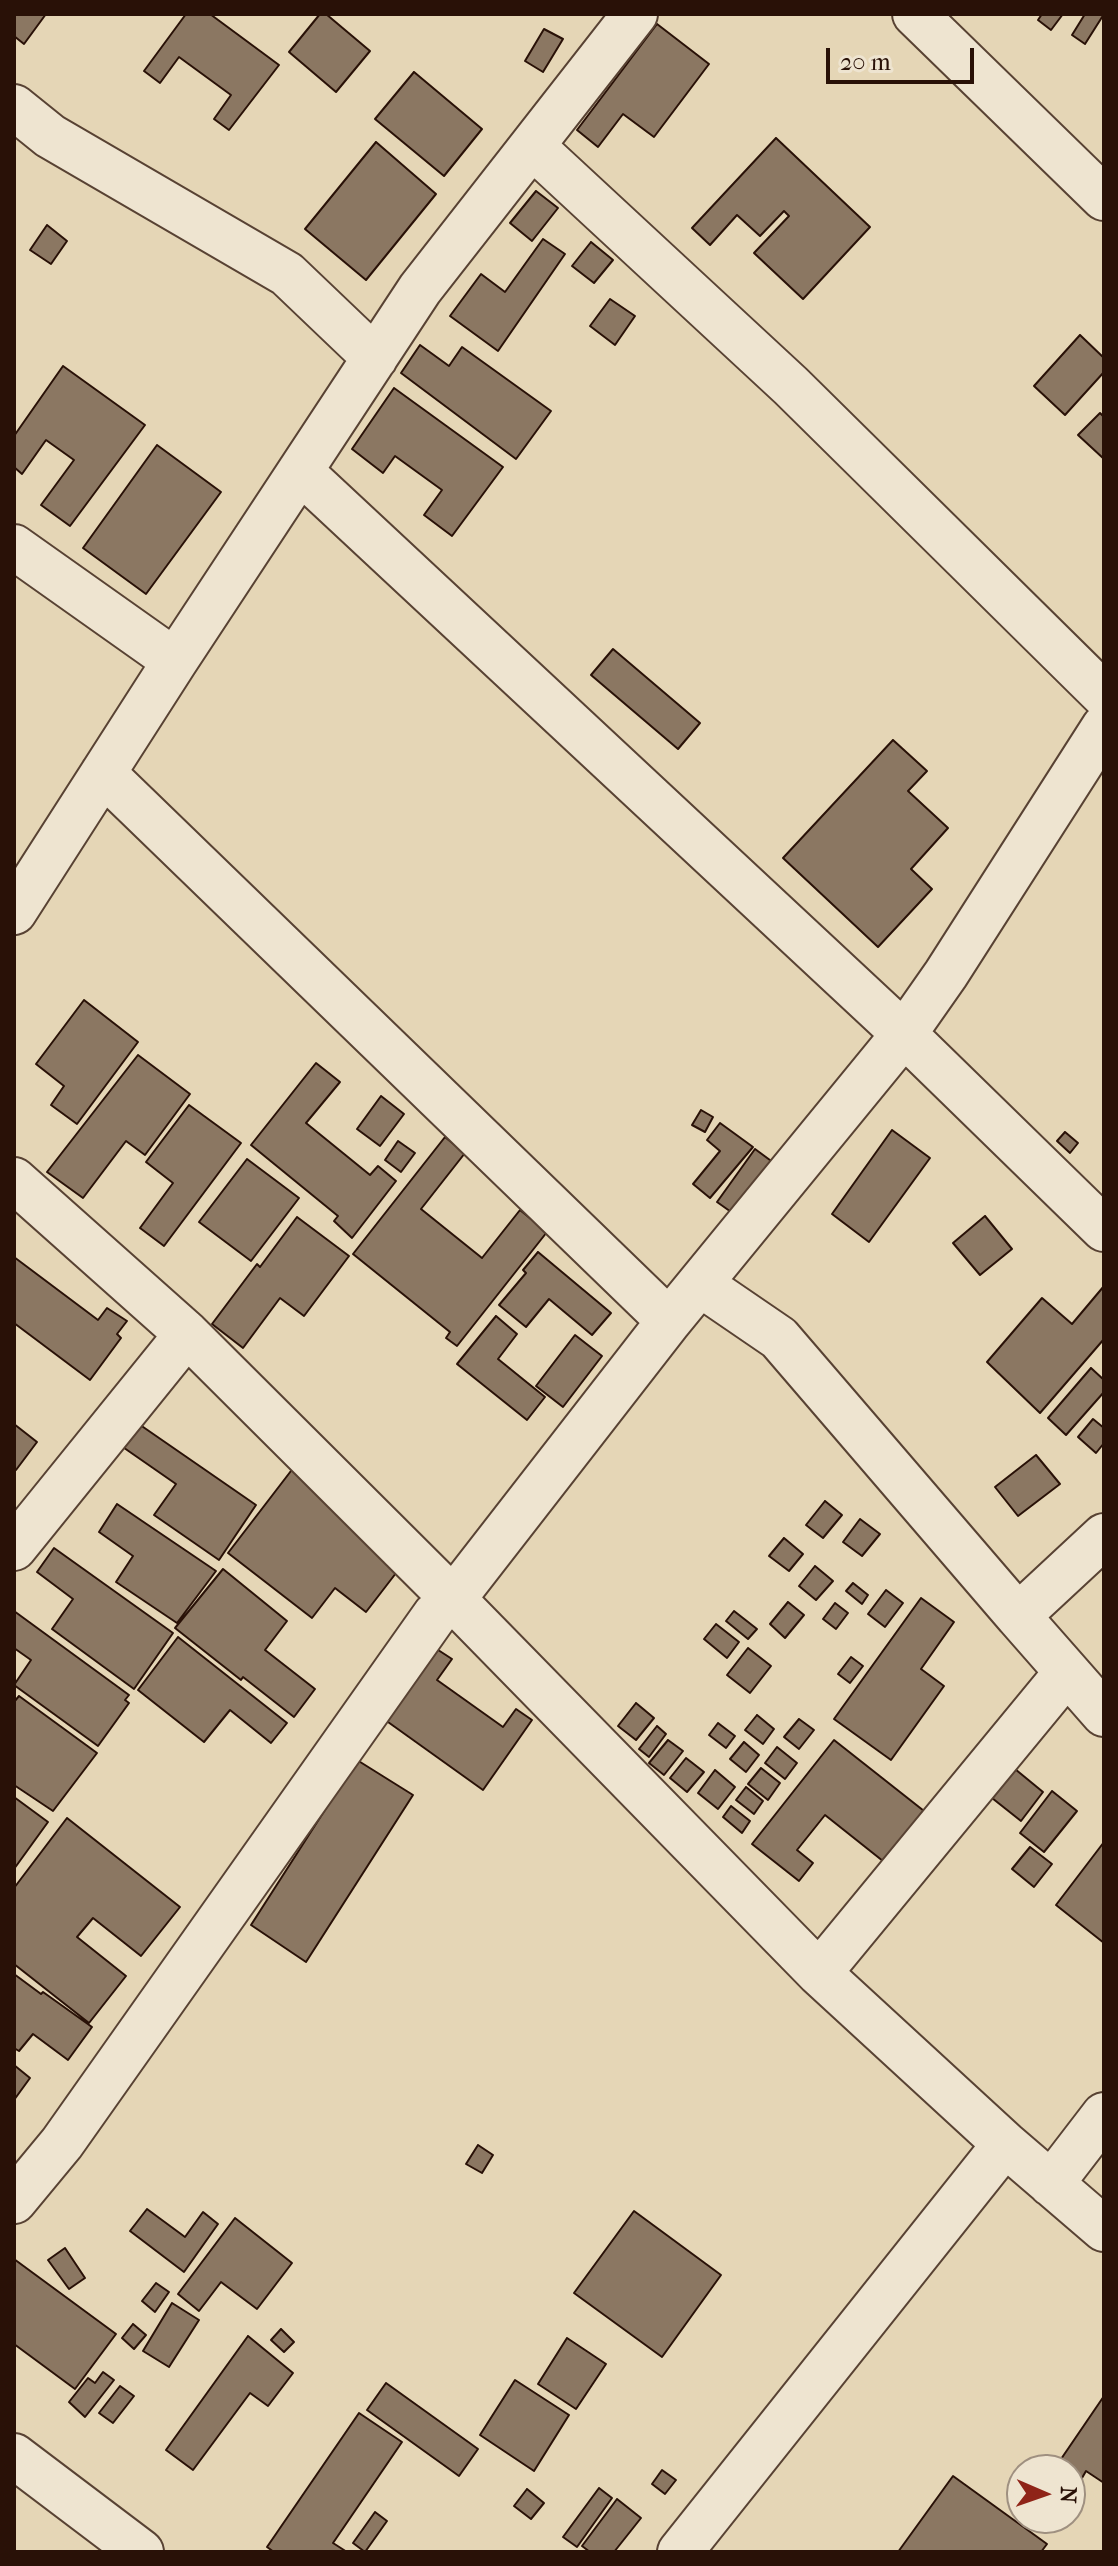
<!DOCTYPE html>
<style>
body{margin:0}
#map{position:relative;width:1118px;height:2566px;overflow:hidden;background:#e5d6b6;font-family:"IM FELL French Canon",serif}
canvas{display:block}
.frame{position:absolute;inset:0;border:16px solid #291107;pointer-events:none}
.north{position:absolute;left:1006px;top:2454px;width:80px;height:80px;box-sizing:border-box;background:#eee4d0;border:2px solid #9f9080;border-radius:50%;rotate:92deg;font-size:22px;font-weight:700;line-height:32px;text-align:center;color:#291107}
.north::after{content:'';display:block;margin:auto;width:28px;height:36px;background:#8f2418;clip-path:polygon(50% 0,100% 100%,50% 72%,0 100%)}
.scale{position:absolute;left:826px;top:48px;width:148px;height:36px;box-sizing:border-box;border:4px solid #291107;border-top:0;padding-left:10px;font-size:24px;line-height:28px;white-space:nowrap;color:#291107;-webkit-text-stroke:6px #eee4d0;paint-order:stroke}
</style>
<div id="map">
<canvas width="1118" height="2566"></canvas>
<div class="frame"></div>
<div class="north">N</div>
<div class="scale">20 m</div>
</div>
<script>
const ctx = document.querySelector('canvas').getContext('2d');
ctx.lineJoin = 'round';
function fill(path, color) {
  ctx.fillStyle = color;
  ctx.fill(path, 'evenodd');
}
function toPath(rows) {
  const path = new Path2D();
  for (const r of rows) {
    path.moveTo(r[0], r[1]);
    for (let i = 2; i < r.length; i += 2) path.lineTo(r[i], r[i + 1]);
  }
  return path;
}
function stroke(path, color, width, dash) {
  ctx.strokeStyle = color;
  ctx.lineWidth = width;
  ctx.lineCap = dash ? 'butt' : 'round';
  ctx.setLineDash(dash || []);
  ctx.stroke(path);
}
const building = toPath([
 [14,14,46,14,24,44,14,36,14,14],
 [186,14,210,14,279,65,229,130,214,119,231,95,179,57,160,83,144,71,186,14],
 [320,14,326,14,370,51,336,92,289,52,320,14],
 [1042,14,1063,14,1051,30,1038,20,1042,14],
 [1085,14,1104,14,1085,44,1072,35,1085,14],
 [657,24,709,64,654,137,623,114,598,147,577,130,657,24],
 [544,29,563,39,543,72,525,61,544,29],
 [414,72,482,129,444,176,375,119,414,72],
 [776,138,870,227,803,299,754,253,789,216,784,211,760,236,737,215,710,245,692,228,776,138],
 [376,142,436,194,366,280,305,229,376,142],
 [536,191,558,208,532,241,510,223,536,191],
 [47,225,67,241,51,264,30,250,47,225],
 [543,239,565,254,498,351,450,316,481,274,505,292,543,239],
 [591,242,613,260,594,283,572,266,591,242],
 [610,299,635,316,615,345,590,326,610,299],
 [1080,335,1104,358,1104,372,1065,415,1034,386,1080,335],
 [420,345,449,366,462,347,551,411,516,459,401,373,420,345],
 [63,366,145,425,70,526,41,505,74,460,46,440,22,474,14,467,14,436,63,366],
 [394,388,503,467,452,536,424,515,442,490,395,456,383,473,352,449,394,388],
 [1100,413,1104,417,1104,459,1078,435,1100,413],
 [157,445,221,492,146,594,83,548,157,445],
 [613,649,700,723,678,749,591,675,613,649],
 [893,740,927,771,908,791,948,828,911,869,932,889,878,947,783,858,893,740],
 [84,1000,138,1042,77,1124,51,1105,64,1086,36,1064,84,1000],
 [138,1055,190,1094,145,1155,126,1141,83,1198,47,1172,138,1055],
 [316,1063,340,1082,306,1123,370,1175,378,1166,396,1181,352,1238,334,1221,338,1216,251,1145,316,1063],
 [381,1096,404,1114,380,1146,357,1129,381,1096],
 [189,1105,241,1143,164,1246,140,1228,173,1183,146,1162,189,1105],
 [701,1110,713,1117,705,1132,692,1125,701,1110],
 [720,1123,753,1147,710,1198,693,1184,720,1151,707,1140,720,1123],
 [892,1130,930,1158,869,1242,832,1214,892,1130],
 [1065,1132,1078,1143,1070,1153,1057,1141,1065,1132],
 [445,1137,465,1153,421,1209,482,1258,520,1210,547,1232,457,1346,446,1338,450,1332,353,1254,445,1137],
 [398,1141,415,1153,401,1172,385,1160,398,1141],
 [755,1149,778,1166,741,1219,717,1202,755,1149],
 [247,1159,299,1198,251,1261,199,1222,247,1159],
 [985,1216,1012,1249,980,1275,953,1243,985,1216],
 [297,1217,349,1256,304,1316,280,1298,243,1348,212,1324,257,1264,260,1267,297,1217],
 [538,1252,611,1313,592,1335,549,1299,526,1327,499,1305,526,1273,523,1270,538,1252],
 [14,1257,98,1320,107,1308,127,1321,117,1334,121,1338,90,1380,14,1323,14,1257],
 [1104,1286,1104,1339,1040,1413,987,1362,1042,1298,1072,1324,1104,1286],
 [496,1316,517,1334,498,1359,545,1397,527,1420,457,1364,496,1316],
 [575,1335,602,1356,563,1407,536,1386,575,1335],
 [1091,1368,1104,1380,1104,1392,1066,1435,1048,1418,1091,1368],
 [1093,1419,1104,1428,1104,1443,1096,1453,1078,1437,1093,1419],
 [133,1420,256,1505,219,1560,154,1515,176,1484,117,1443,133,1420],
 [14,1424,37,1442,16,1470,14,1468,14,1424],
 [1036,1455,1060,1484,1018,1516,995,1487,1036,1455],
 [294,1467,403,1564,366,1612,335,1588,312,1618,228,1553,294,1467],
 [825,1501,842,1515,823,1538,806,1525,825,1501],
 [117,1504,216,1571,177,1623,116,1582,133,1556,99,1532,117,1504],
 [860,1519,880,1534,862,1556,843,1542,860,1519],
 [784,1538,803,1554,789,1571,769,1556,784,1538],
 [54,1548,173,1633,134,1689,52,1629,73,1599,37,1572,54,1548],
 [815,1566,833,1581,816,1600,799,1586,815,1566],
 [223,1569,287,1621,265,1650,315,1689,294,1717,243,1677,241,1680,175,1628,223,1569],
 [853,1583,868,1595,862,1604,846,1591,853,1583],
 [886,1590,903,1603,885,1627,868,1614,886,1590],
 [921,1598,954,1622,921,1669,944,1686,891,1760,834,1719,921,1598],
 [788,1602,804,1615,785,1638,770,1624,788,1602],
 [835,1603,848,1613,836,1629,823,1619,835,1603],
 [14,1611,129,1695,125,1700,129,1703,98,1746,14,1685,31,1660,14,1648,14,1611],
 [734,1611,757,1629,748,1639,726,1621,734,1611],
 [716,1624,739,1642,727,1658,704,1639,716,1624],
 [178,1637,287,1723,271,1743,230,1710,204,1742,138,1690,178,1637],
 [432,1646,452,1659,437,1680,503,1727,516,1709,532,1720,483,1790,381,1717,432,1646],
 [748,1648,771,1666,750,1693,727,1675,748,1648],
 [851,1657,863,1666,850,1683,838,1674,851,1657],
 [19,1696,97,1753,53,1811,14,1785,14,1702,19,1696],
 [636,1703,654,1718,636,1740,618,1726,636,1703],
 [757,1715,774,1729,763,1744,745,1730,757,1715],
 [799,1719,814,1730,799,1749,784,1737,799,1719],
 [718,1723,735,1736,726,1748,709,1735,718,1723],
 [657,1726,666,1734,649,1757,639,1749,657,1726],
 [668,1740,683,1751,664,1775,649,1763,668,1740],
 [834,1740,938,1822,898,1873,825,1815,797,1850,813,1863,799,1881,752,1844,834,1740],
 [744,1742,759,1755,746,1772,730,1759,744,1742],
 [777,1747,797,1763,785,1779,765,1763,777,1747],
 [686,1758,704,1772,687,1792,670,1778,686,1758],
 [357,1760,413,1795,306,1962,251,1925,357,1760],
 [761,1768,780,1783,768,1800,748,1784,761,1768],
 [1015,1769,1043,1792,1021,1821,992,1798,1015,1769],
 [715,1770,735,1787,718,1809,698,1793,715,1770],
 [746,1787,763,1801,754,1814,736,1800,746,1787],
 [1052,1791,1077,1811,1044,1852,1020,1833,1052,1791],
 [14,1797,48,1822,14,1869,14,1797],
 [731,1806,750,1821,742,1833,723,1817,731,1806],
 [67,1818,180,1907,141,1956,93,1918,77,1937,126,1976,89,2023,14,1964,14,1888,67,1818],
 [1104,1842,1104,1943,1056,1905,1104,1842],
 [1030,1847,1052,1864,1034,1887,1012,1869,1030,1847],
 [14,1974,41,1994,43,1992,92,2027,68,2060,33,2034,19,2051,14,2048,14,1974],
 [14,2065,30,2078,14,2100,14,2065],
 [478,2145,493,2155,482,2173,466,2164,478,2145],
 [147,2209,185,2237,203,2212,218,2224,184,2272,130,2231,147,2209],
 [634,2211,721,2275,662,2357,574,2293,634,2211],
 [235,2218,292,2263,257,2309,221,2282,199,2311,178,2294,235,2218],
 [65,2248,85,2278,69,2289,48,2260,65,2248],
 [14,2259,116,2334,75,2389,14,2344,14,2259],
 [156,2283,169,2292,155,2312,142,2301,156,2283],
 [172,2303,199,2320,169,2367,143,2351,172,2303],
 [133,2324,146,2335,134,2349,122,2338,133,2324],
 [281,2329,294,2342,284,2352,271,2340,281,2329],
 [248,2336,293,2373,268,2406,250,2393,193,2470,166,2450,248,2336],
 [567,2338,606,2364,576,2409,538,2384,567,2338],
 [103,2372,114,2380,85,2417,69,2402,88,2378,95,2383,103,2372],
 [515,2380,569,2415,534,2471,480,2435,515,2380],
 [386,2383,478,2449,459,2476,367,2410,386,2383],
 [120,2386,134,2396,113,2423,99,2413,120,2386],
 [1104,2396,1104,2483,1086,2471,1082,2478,1059,2462,1104,2396],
 [359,2413,402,2442,333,2543,347,2552,274,2552,267,2547,359,2413],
 [662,2470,676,2480,665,2494,652,2484,662,2470],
 [953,2476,1047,2544,1041,2552,898,2552,953,2476],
 [599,2488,612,2498,577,2547,563,2537,599,2488],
 [527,2489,544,2503,531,2519,514,2506,527,2489],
 [617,2499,641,2518,614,2552,590,2552,582,2546,617,2499],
 [375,2512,387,2521,365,2552,353,2543,375,2512]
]);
const minor = toPath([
 [915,14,1104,198],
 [14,107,50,136,287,274,375,358],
 [532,146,791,386,1104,695],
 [300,471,904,1034,1104,1229],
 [14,547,175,661],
 [103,773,669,1321],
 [14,912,175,661,420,289,635,14],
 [14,1180,187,1334,453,1599,819,1973,1005,2144,1104,2229],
 [700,1284,779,1338,1018,1616],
 [1104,1536,1018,1616,1104,1714],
 [14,1548,187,1334],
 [819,1973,1067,1672],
 [1051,2184,1104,2115],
 [14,2201,62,2143,435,1615,453,1599,669,1321,904,1034,946,974,1104,727],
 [680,2552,1005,2144]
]);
const tertiary = toPath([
 [14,2456,141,2552]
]);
fill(building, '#8b7762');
stroke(building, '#291107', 2);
stroke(minor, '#584233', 48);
stroke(tertiary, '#584233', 48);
stroke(minor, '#eee4d0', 44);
stroke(tertiary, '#eee4d0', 44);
</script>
